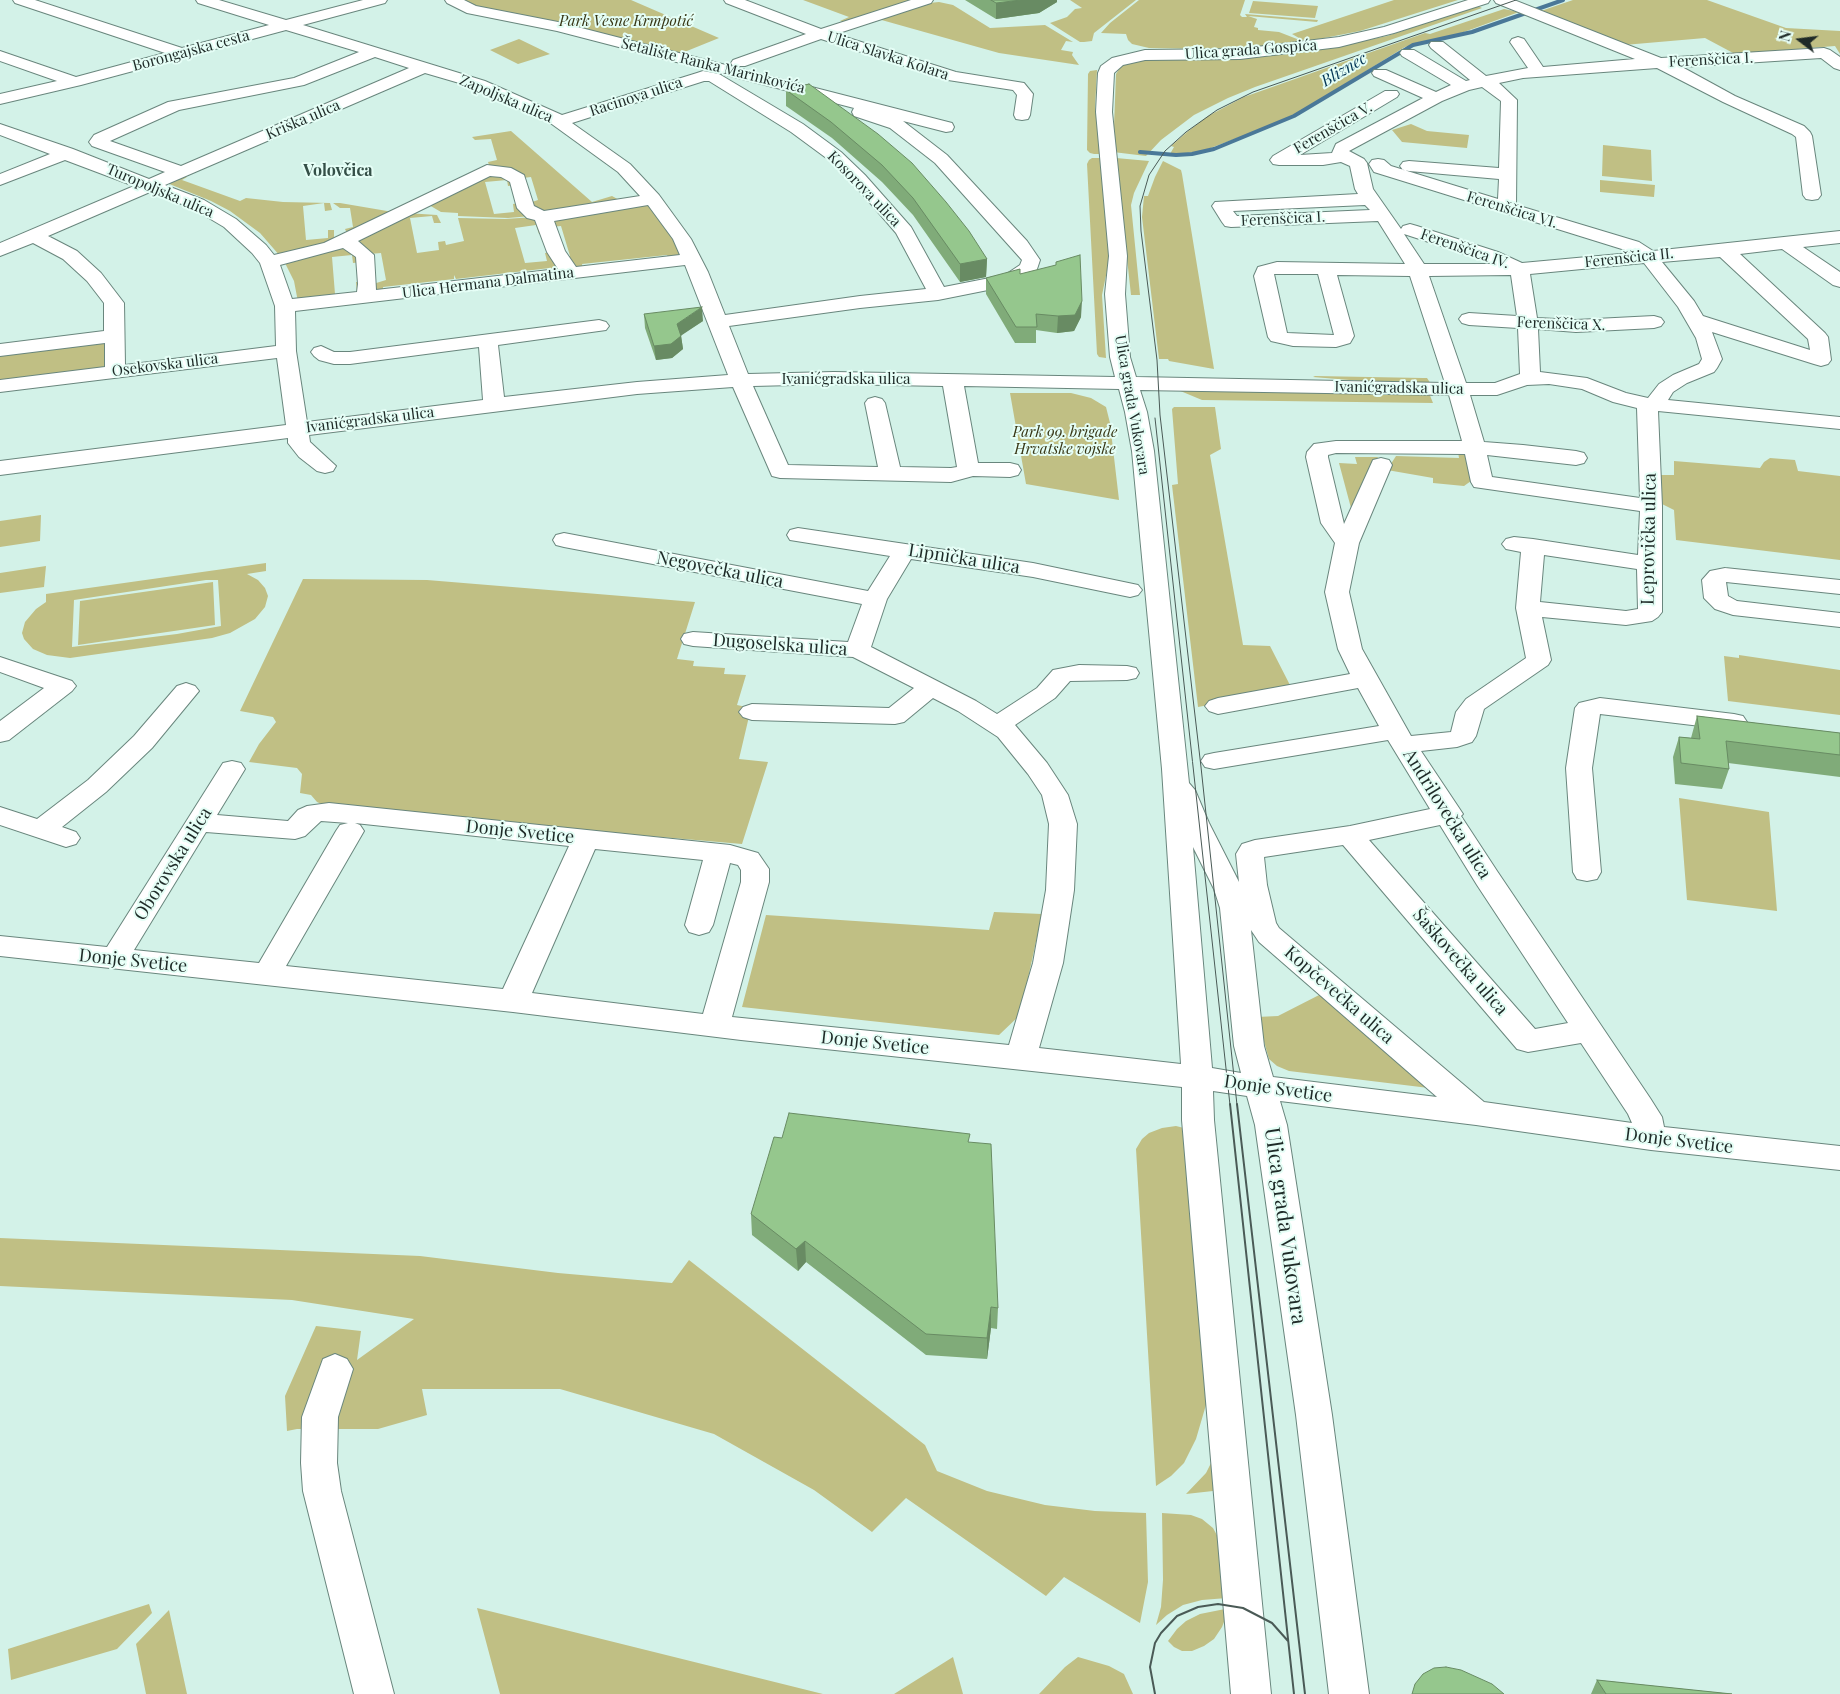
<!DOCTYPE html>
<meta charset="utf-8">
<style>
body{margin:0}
#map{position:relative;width:1840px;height:1694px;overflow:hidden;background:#d3f2e8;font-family:"Playfair Display",serif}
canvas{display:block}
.north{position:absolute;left:1775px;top:15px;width:50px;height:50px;-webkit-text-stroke:4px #e5fef6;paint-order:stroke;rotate:285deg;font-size:14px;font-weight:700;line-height:20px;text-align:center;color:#1e2a27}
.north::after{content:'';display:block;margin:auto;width:18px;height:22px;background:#1e2a27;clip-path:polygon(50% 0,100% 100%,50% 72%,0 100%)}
</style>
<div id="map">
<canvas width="1840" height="1694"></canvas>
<div class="north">N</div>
</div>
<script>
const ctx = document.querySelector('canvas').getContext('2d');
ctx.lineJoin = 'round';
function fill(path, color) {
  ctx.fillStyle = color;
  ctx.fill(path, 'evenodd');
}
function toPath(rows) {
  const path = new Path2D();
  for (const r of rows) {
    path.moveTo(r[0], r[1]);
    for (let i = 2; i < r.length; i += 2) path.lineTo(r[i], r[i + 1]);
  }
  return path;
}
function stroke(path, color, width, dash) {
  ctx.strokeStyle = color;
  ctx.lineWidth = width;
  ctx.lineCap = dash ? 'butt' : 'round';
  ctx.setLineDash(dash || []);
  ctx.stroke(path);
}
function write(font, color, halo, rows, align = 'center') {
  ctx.font = font + ' "Playfair Display",serif';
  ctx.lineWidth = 4;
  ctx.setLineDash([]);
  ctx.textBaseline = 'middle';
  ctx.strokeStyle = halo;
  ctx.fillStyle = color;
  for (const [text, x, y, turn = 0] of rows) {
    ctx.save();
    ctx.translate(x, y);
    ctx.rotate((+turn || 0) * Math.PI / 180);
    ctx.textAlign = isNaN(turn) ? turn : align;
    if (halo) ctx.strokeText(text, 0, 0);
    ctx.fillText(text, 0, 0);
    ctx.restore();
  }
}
const green = toPath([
 [456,0,631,0,719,38,677,55,476,9],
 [803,0,912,0,845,23,840,21,849,17],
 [1070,0,1136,0,1094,33,1092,41,1084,42,1080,42,1050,23,1067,17,1075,9,1082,8],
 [1139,0,1245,0,1240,15,1242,17,1247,17,1245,14,1318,20,1317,22,1248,16,1257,19,1254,27,1258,28,1258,30,1279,32,1297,39,1299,38,1292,34,1394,0,1458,0,1360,31,1319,39,1264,46,1205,49,1149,48,1132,44,1128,40,1126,34,1101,33,1110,23],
 [1573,0,1707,0,1786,28,1840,31,1840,54,1835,46,1735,54,1705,38,1624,45,1538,12],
 [1253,1,1318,6,1315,18,1249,13],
 [939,2,953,5,990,28,1045,25,1073,42,1066,41,1061,50,1073,52,1072,55,1079,65,999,53,878,19,929,3],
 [1478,6,1482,8,1255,87,1228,98,1194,115,1161,140,1146,156,1113,152,1116,74,1121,66,1125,64,1149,59,1247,57,1334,47,1387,36],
 [1504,9,1519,12,1461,33,1463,34,1405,47,1293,116,1261,129,1200,152,1170,154,1174,147,1171,146,1187,132,1208,116,1244,97,1425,33,1430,34],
 [519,39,550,54,518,64,490,50],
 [1097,70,1095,108,1102,154,1094,154,1090,153,1087,150,1088,74,1090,71],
 [1411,124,1427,131,1469,135,1467,148,1402,142,1392,130],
 [511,131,592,202,612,196,621,201,554,213,535,211,532,202,538,200,531,177,523,178,489,165,488,162,497,160,491,139,475,140,472,137],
 [1603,145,1651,150,1652,181,1602,176],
 [1092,158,1102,158,1110,256,1102,295,1106,358,1099,357,1097,354,1087,164,1089,160],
 [1116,158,1149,161,1134,193,1131,205,1140,295,1131,295],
 [1163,161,1181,170,1182,174,1214,369,1169,361,1168,359,1159,359,1142,217,1144,196,1148,196,1155,177],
 [500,174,515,185,508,186,507,180,485,182,494,214,514,212,513,204,520,203,531,216,508,218,458,216,458,213,441,212,429,205,482,175],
 [184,177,187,177,182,180,240,201,246,198,283,202,330,203,332,210,325,211,324,203,303,206,306,240,328,238,328,230,334,230,334,241,280,256,260,233,230,211,211,201,167,183],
 [1600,180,1655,185,1654,197,1600,192],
 [333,203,340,203,393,212,347,233,345,229,353,227,350,208,340,208],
 [650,204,682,250,680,256,669,259,667,255,582,264,583,269,580,270,561,257,570,256,561,226,551,227,550,220],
 [406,213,437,215,441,223,434,223,432,216,410,218,417,253,439,250,438,242,445,241,446,245,464,241,458,218,505,219,535,217,546,233,539,234,536,225,515,228,525,263,547,261,545,253,552,252,562,267,551,273,550,268,456,279,454,275,454,279,383,287,383,292,374,292,373,284,386,280,381,253,370,254,355,238],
 [342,245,363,262,353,263,352,255,332,257,335,294,357,292,356,282,365,282,362,291,298,302,294,281,284,261],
 [107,341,107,366,103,369,0,383,0,352],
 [1315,376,1423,378,1427,378,1431,384,1398,384,1313,377],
 [1178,390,1429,393,1433,403,1202,400],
 [1010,393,1071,393,1091,398,1106,407,1110,423,1119,500,1026,484],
 [1174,407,1215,407,1221,449,1210,455,1243,645,1270,646,1292,689,1198,707,1172,485,1178,484,1172,409],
 [1458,452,1469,456,1471,481,1464,486,1433,483,1433,478,1387,470,1396,456,1459,458],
 [1355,457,1378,457,1351,508,1339,463,1357,464],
 [1770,458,1795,460,1798,471,1840,476,1840,560,1676,540,1674,510,1660,503,1660,475,1674,475,1674,461,1760,468,1764,462],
 [41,515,40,541,0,547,0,521],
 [266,563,266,571,247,574,258,580,265,588,268,596,265,607,255,619,230,633,212,638,70,658,47,655,33,649,24,639,22,633,25,622,36,609,46,602,46,594],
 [206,580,218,580,221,626,177,634,72,647,74,600],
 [46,566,44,587,0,593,0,573],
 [303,579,427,580,695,602,677,659,694,661,693,666,725,668,724,674,746,675,737,705,751,708,739,759,768,762,742,844,626,834,623,839,328,807,317,802,311,795,300,793,302,774,297,768,249,762,259,744,276,722,273,717,240,711],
 [213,582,215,625,78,645,80,601],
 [1739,655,1840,670,1840,715,1728,701,1724,656,1739,658],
 [1679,798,1769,812,1777,911,1687,900],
 [994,912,1042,914,1020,1015,999,1035,742,1007,766,915,989,930],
 [1325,992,1437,1089,1289,1071,1277,1066,1269,1059,1257,1017,1278,1016],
 [1176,1126,1184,1128,1208,1398,1196,1439,1184,1463,1171,1476,1156,1486,1136,1149,1142,1139,1149,1133,1162,1128],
 [0,1238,420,1256,558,1273,672,1283,689,1260,925,1445,937,1471,987,1491,1045,1505,1095,1511,1146,1513,1148,1582,1140,1623,1064,1577,1046,1596,906,1498,872,1532,814,1490,714,1434,560,1389,422,1389,427,1415,378,1429,297,1429,287,1431,285,1396,316,1326,361,1331,357,1360,414,1319,292,1300,0,1286],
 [1211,1463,1215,1489,1213,1491,1186,1494,1206,1473],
 [1162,1513,1191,1515,1202,1519,1213,1528,1219,1539,1227,1598,1202,1600,1183,1605,1167,1615,1156,1625,1161,1607,1163,1580],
 [149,1604,152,1613,117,1649,11,1680,8,1649],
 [477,1608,823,1694,500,1694],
 [1225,1609,1227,1614,1222,1627,1214,1639,1204,1646,1192,1651,1182,1651,1174,1647,1168,1641,1177,1629,1186,1621,1200,1614],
 [169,1610,187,1694,146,1694,136,1644],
 [953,1657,963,1694,894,1694],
 [1078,1657,1109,1666,1124,1674,1133,1694,1039,1694,1065,1667]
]);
const stream = toPath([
 [1140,152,1176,155,1192,154,1214,149,1294,116,1413,45,1472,32,1563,0]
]);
const minor = toPath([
 [13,0,35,0,182,48,269,25,198,3,196,0,219,0,286,20,363,0,387,0,385,3,303,25,485,81,562,115,697,73,703,71,719,74,803,124,841,152,865,175,911,227,944,287,1005,275,1020,265,1022,260,935,163,890,128,854,116,852,112,854,108,557,31,467,13,447,3,445,0,464,0,476,6,558,22,952,123,954,127,952,131,946,132,903,121,947,155,1027,241,1040,260,1036,272,1018,284,938,300,860,308,729,326,748,374,834,372,1115,377,1110,357,1105,294,1109,256,1096,112,1098,73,1101,66,1112,58,1145,50,1240,49,1339,37,1384,27,1468,0,1490,0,1488,3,1394,33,1339,47,1240,59,1145,60,1123,65,1114,73,1112,112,1127,256,1125,294,1130,357,1136,377,1445,383,1410,276,1337,275,1354,336,1350,343,1336,347,1293,346,1271,341,1268,337,1254,276,1258,267,1277,262,1405,264,1378,221,1231,227,1225,226,1222,222,1212,206,1215,202,1358,194,1355,189,1350,166,1341,162,1323,165,1279,165,1273,164,1270,160,1273,156,1385,91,1397,91,1399,94,1397,97,1300,155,1332,153,1336,144,1423,98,1374,76,1372,73,1374,70,1386,70,1436,92,1451,85,1402,56,1400,53,1402,50,1414,50,1466,81,1470,80,1431,48,1429,45,1431,42,1443,42,1486,76,1528,68,1510,42,1512,39,1518,37,1524,39,1543,67,1635,59,1496,3,1494,0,1514,0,1661,58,1824,48,1830,50,1840,57,1840,70,1834,68,1821,58,1682,67,1735,96,1804,126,1810,132,1812,136,1821,195,1818,199,1812,200,1806,199,1803,195,1796,137,1792,134,1723,102,1657,68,1523,78,1499,83,1517,100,1516,205,1639,242,1653,251,1840,231,1840,243,1803,247,1840,272,1840,287,1833,285,1782,249,1740,254,1825,333,1828,337,1831,360,1828,364,1821,366,1814,364,1712,332,1722,359,1717,368,1714,372,1687,383,1673,392,1668,400,1840,417,1840,429,1658,411,1662,506,1662,612,1658,617,1652,621,1626,625,1542,617,1551,660,1548,665,1484,709,1476,736,1472,742,1457,747,1421,751,1463,814,1461,816,1497,871,1650,1098,1662,1117,1664,1127,1840,1146,1840,1170,1651,1150,1476,1125,1280,1101,1287,1125,1332,1415,1369,1694,1329,1694,1296,1415,1255,1125,1247,1096,1213,1091,1214,1120,1271,1694,1231,1694,1182,1120,1182,1087,741,1040,513,1012,0,956,0,936,107,947,223,763,232,761,241,763,245,769,217,815,288,821,298,810,307,806,329,803,730,845,758,853,769,869,769,882,732,1017,1009,1045,1033,963,1046,890,1049,824,1042,795,1028,774,998,737,958,711,933,698,904,722,895,724,752,720,743,717,739,712,743,707,752,704,889,708,914,688,853,657,693,646,684,644,681,639,684,634,693,632,848,642,862,604,564,547,556,545,553,540,556,535,564,533,868,591,890,556,790,540,787,535,790,530,798,528,1033,563,1138,585,1142,590,1138,595,1130,597,1033,577,911,559,887,599,871,647,976,701,997,714,1037,688,1053,670,1079,665,1127,666,1136,668,1139,673,1136,678,1127,680,1070,681,1055,698,1015,725,1047,763,1068,795,1077,824,1074,890,1063,963,1039,1048,1181,1064,1162,769,1132,451,1125,412,1119,389,964,386,978,463,1010,463,1018,465,1021,470,1018,475,1010,477,973,476,951,482,780,478,772,476,733,387,637,394,309,435,310,442,336,466,333,471,325,473,317,471,299,457,288,443,288,438,0,475,0,461,286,425,277,358,0,392,0,380,105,367,105,343,0,356,0,344,104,331,104,303,87,281,63,259,33,243,0,256,0,243,134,186,65,160,0,185,0,174,50,154,0,135,0,124,73,149,149,179,165,172,92,146,89,142,94,135,168,102,294,78,359,52,286,30,81,85,0,104,0,94,57,81,0,61,0,51,76,77,165,53,15,3,13,0],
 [375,57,409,68,181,166,110,141,179,110,304,85,375,57],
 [425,73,473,87,549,122,618,172,640,196,544,211,534,206,524,175,511,168,487,165,324,243,274,255,266,245,236,219,204,200,165,185,425,73],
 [704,81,709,81,791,132,829,160,853,183,896,233,926,289,860,296,725,315,708,272,691,239,659,195,630,164,572,123,704,81],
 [1482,87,1501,101,1499,168,1409,161,1403,162,1400,166,1403,170,1409,171,1499,179,1498,199,1391,166,1384,160,1378,159,1372,160,1369,164,1374,172,1625,250,1631,253,1522,263,1498,252,1417,226,1410,224,1403,226,1401,229,1373,189,1367,163,1364,159,1349,151,1442,101,1469,90,1482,87],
 [490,176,501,177,510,182,517,208,527,218,535,220,547,252,558,269,376,290,374,255,358,241,490,176],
 [150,192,192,208,224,227,252,253,260,263,275,306,276,346,125,365,124,303,101,273,77,251,48,236,150,192],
 [648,205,673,239,680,255,576,267,565,251,554,221,648,205],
 [1365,205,1370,210,1237,216,1233,211,1365,205],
 [1404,234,1484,260,1492,264,1424,264,1404,234],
 [343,248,356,257,358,284,357,292,292,299,280,265,343,248],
 [1720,257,1808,339,1810,350,1703,316,1694,301,1662,262,1720,257],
 [1644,263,1678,307,1696,338,1702,359,1699,364,1673,375,1659,384,1648,398,1626,393,1587,378,1540,372,1538,329,1576,332,1654,328,1661,326,1664,322,1661,318,1654,316,1576,320,1537,318,1530,274,1644,263],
 [685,265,728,375,637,382,504,397,498,345,606,330,609,326,606,322,599,320,350,352,334,352,321,346,314,348,311,352,314,356,319,360,334,364,350,364,479,347,483,400,307,422,296,351,295,311,685,265],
 [1274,274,1318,274,1334,335,1287,333,1274,274],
 [1511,275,1517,316,1469,313,1462,315,1459,319,1462,323,1469,325,1518,328,1520,374,1495,383,1466,383,1429,276,1511,275],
 [834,384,943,386,957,467,951,468,900,467,885,403,882,399,875,397,868,399,865,403,878,467,788,465,753,386,834,384],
 [1549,384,1582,389,1613,402,1637,408,1640,498,1492,477,1487,455,1576,465,1584,463,1587,458,1584,453,1576,451,1523,445,1484,442,1470,395,1497,395,1527,385,1549,384],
 [1140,390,1449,395,1462,441,1336,441,1314,444,1307,452,1306,457,1321,523,1335,543,1325,592,1338,649,1350,674,1218,698,1209,701,1205,706,1209,711,1218,714,1358,688,1379,726,1214,753,1205,755,1201,761,1205,767,1214,769,1388,740,1430,809,1350,826,1255,840,1242,844,1236,854,1239,882,1209,823,1195,790,1189,783,1154,451,1147,412,1140,390],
 [1336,453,1465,454,1471,482,1474,487,1640,511,1638,555,1533,539,1514,537,1506,539,1502,544,1506,549,1521,552,1516,608,1526,658,1466,699,1456,712,1451,732,1411,736,1362,649,1349,592,1359,543,1392,465,1389,460,1381,458,1373,460,1344,524,1328,457,1328,455,1336,453],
 [1544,555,1637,569,1638,609,1626,611,1540,602,1544,555],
 [321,821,348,823,340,825,336,831,259,963,134,950,206,832,295,839,305,836,321,821],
 [355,823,569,846,503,989,286,966,364,831,360,825,355,823],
 [1440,825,1477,885,1568,1023,1535,1029,1369,840,1440,825],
 [1343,845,1517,1049,1528,1052,1581,1043,1628,1114,1632,1123,1484,1102,1279,928,1276,923,1267,885,1264,857,1343,845],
 [1193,847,1214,889,1220,908,1234,1046,1241,1073,1212,1068,1193,847],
 [595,849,703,860,685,925,689,932,699,935,709,932,713,925,730,863,738,865,741,870,741,882,703,1014,532,993,595,849],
 [1251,930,1259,942,1437,1097,1273,1077,1264,1046,1251,930],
 [724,0,745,0,821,29,911,0,933,0,931,3,836,34,956,72,1024,83,1033,94,1030,115,1028,119,1022,120,1016,119,1014,115,1017,95,1013,90,948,80,821,39,745,66,733,66,731,63,733,60,806,34,726,3,724,0],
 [1725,568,1840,580,1840,594,1726,582,1728,596,1737,601,1840,613,1840,627,1733,615,1715,609,1704,598,1702,580,1710,571,1725,568],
 [0,657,72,681,76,686,72,691,9,740,0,742,0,721,44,688,0,672,0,657],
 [186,683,195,686,199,691,152,748,106,792,62,827,76,832,80,838,76,844,66,847,0,825,0,807,37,819,88,780,134,736,177,686,186,683],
 [1600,698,1734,714,1743,716,1747,722,1743,728,1734,730,1600,714,1592,768,1601,872,1597,879,1587,881,1577,879,1573,872,1566,768,1575,708,1579,703,1600,698],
 [335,1354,347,1359,353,1369,338,1417,337,1463,341,1491,394,1694,354,1694,303,1491,301,1463,302,1417,323,1359,335,1354]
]);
const tramFar1 = toPath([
 [1155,418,1230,1105],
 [1237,1105,1201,767,1160,415,1157,360,1141,231,1140,206,1149,175,1165,151,1186,132,1217,110,1253,92,1516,0]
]);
const tram = toPath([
 [1230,1104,1294,1694],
 [1237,1104,1305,1694],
 [1155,1694,1150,1667,1155,1643,1161,1633,1177,1616,1198,1607,1218,1604,1243,1608,1272,1623,1288,1641]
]);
const wall = toPath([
 [965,0,1057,0,1057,2,1039,13,996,19],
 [809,84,987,259,986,277,960,282,913,215,882,182,832,138,786,106,786,90],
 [1020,274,1081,317,1074,331,1057,333,1036,330,1036,343,1015,343,986,294,986,278],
 [644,314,703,321,681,335,683,349,672,358,656,360,645,328],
 [1697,716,1840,733,1840,777,1728,763,1729,769,1722,789,1675,784,1673,757,1679,737,1691,738],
 [782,1138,969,1142,998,1308,997,1329,991,1328,987,1359,926,1355,806,1262,798,1271,752,1235,751,1214],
 [1597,1680,1732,1694,1591,1694]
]);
const shadedWall = toPath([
 [1021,0,1057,0,1057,2,1039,13,996,19,996,3],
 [987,259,986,277,960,282,960,264],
 [1082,301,1081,317,1074,331,1057,333,1058,316],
 [702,307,703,321,679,337,677,324],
 [681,336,683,349,672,358,656,360,654,346],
 [805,1241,806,1262,798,1271,796,1249],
 [991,1307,991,1328,987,1359,987,1338]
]);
const building = toPath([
 [991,0,1021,0,996,3,991,0],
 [809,84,878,134,912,163,946,202,969,231,987,259,960,264,913,198,882,165,831,122,786,90,809,84],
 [1080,255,1082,301,1075,315,1058,316,1036,314,1037,327,1016,327,986,278,1020,269,1020,274,1056,265,1056,262,1080,255],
 [702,307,677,324,681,336,671,344,654,346,644,314,702,307],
 [1697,716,1840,733,1840,755,1726,741,1729,769,1681,763,1679,737,1700,739,1697,716],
 [789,1113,970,1134,968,1142,991,1144,998,1308,991,1307,987,1338,926,1334,805,1241,796,1249,751,1214,774,1137,782,1138,789,1113],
 [1446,1667,1461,1670,1492,1684,1504,1694,1412,1694,1415,1684,1423,1674,1434,1668,1446,1667],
 [1597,1680,1732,1694,1606,1694,1597,1680]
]);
const farParknames = [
 ["Park Vesne Krmpotić",626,21],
 ["Park 99. brigade",1065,432],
 ["Hrvatske vojske",1065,449]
];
const farStreetnames = [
 ["Ulica grada Gospića",1251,50,-4],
 ["Borongajska cesta",191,51,-15],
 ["Ulica Slavka Kolara",888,56,18],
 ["Ferenščica I.",1711,60,-3],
 ["Šetalište Ranka Marinkovića",713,66,14],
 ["Racinova ulica",636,97,-18],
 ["Zapoljska ulica",506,99,23],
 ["Kriška ulica",303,120,-23],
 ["Ferenščica V.",1333,128,-30],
 ["Kosorova ulica",864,189,46],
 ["Turopoljska ulica",160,191,23],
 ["Ferenščica VI.",1512,210,17],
 ["Ferenščica I.",1283,219,-3],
 ["Ferenščica IV.",1465,249,19],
 ["Ferenščica II.",1629,258,-6],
 ["Ulica Hermana Dalmatina",488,283,-7],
 ["Ferenščica X.",1561,324,2],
 ["Osekovska ulica",165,365,-7],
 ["Ivanićgradska ulica",846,379],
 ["Ivanićgradska ulica",1399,388,1],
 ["Ulica grada Vukovara",1132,405,80],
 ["Ivanićgradska ulica",370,420,-7]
];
const farWaternames = [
 ["Bliznec",1344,70,-31]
];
const farQuarternames = [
 ["Volovčica",338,171]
];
const streetNames = [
 ["Leprovička ulica",1649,539,-89],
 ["Lipnička ulica",964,559,9],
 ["Negovečka ulica",720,570,11],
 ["Dugoselska ulica",780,645,4],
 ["Andrilovečka ulica",1447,814,58],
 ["Donje Svetice",520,832,6],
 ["Oborovska ulica",173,864,-58],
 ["Donje Svetice",133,961,6],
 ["Šaškovečka ulica",1460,962,49],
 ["Kopčevečka ulica",1339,995,41],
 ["Donje Svetice",875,1043,6],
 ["Donje Svetice",1278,1089,8],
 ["Donje Svetice",1679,1141,7]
];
const nearStreetnames = [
 ["Ulica grada Vukovara",1285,1226,82]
];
fill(green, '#c0bf84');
stroke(stream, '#4a7898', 4);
stroke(minor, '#69867d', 2);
fill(minor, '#fff');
stroke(tramFar1, '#4a5a56', 1);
stroke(tram, '#4a5a56', 2);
fill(wall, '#80ab79');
fill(shadedWall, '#688b63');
fill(building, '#95c78d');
stroke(building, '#688b63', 1);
write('italic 15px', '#373615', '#e5fef6', farParknames);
write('15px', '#1e2a27', '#e5fef6', farStreetnames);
write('italic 16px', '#043656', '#e5fef6', farWaternames);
write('bold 16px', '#344f47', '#e5fef6', farQuarternames);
write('18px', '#1e2a27', '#e5fef6', streetNames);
write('21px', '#1e2a27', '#e5fef6', nearStreetnames);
</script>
